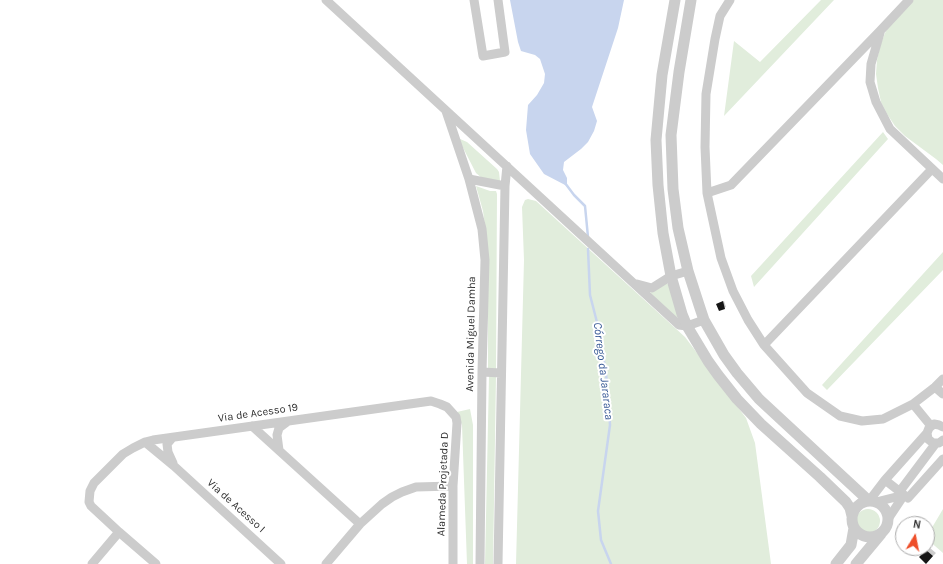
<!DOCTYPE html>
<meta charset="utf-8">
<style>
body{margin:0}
#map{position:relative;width:943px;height:564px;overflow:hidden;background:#fff;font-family:Karla,sans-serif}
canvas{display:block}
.north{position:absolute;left:895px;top:516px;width:40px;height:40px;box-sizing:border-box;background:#fff;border:1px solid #acacac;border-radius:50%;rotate:10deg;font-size:11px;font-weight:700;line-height:16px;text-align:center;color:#2f2f2f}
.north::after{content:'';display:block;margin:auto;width:14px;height:18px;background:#ee4e29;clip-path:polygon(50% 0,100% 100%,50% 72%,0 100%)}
</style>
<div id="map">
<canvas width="943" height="564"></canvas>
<div class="north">N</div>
</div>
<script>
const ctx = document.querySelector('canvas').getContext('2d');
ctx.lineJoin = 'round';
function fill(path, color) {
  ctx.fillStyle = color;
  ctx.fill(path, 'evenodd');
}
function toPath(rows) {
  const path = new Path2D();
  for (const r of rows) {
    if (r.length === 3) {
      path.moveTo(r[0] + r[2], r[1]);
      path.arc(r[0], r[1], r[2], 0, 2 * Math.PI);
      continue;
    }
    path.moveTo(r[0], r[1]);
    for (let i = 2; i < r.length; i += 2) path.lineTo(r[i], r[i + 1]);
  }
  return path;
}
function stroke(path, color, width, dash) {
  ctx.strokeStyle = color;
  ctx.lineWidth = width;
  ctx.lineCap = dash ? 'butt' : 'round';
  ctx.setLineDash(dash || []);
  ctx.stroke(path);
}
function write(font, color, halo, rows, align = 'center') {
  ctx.font = font + ' Karla,sans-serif';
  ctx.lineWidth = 4;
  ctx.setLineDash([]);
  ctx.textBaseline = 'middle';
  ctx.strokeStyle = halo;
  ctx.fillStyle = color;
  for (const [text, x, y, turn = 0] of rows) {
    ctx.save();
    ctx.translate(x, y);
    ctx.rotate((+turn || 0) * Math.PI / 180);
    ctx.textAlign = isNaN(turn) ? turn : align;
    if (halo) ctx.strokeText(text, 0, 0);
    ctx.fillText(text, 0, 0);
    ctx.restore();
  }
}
const green = toPath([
 [821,0,834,0,724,116,734,41,760,62],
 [913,0,943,0,943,165,936,159,905,136,895,126,887,114,881,102,878,88,876,74,877,60,880,46,885,33,892,21],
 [883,132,888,139,754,287,751,276],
 [460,139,467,142,497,169,499,172,500,181,483,179,476,173,459,140],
 [476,186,490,191,496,191,497,194,496,371,488,371,488,250,483,211],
 [528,199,536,201,685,337,746,418,755,443,771,564,516,564,524,260,522,207,525,200],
 [943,252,943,270,827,390,822,385],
 [666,283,669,285,682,319,678,321,651,295,650,291],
 [489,376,496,376,493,564,485,564],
 [470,409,473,425,473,564,467,564,462,425,457,412],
 [943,509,943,553,927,539,927,536],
 [868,521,12]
]);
const water = toPath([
 [510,0,624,0,618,28,592,107,597,121,594,131,588,142,581,149,564,162,563,170,567,178,567,186,544,174,530,154,526,130,528,105,537,95,544,83,545,74,540,59,535,55,521,51,518,42]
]);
const shadow = toPath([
 [724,301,726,307,719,310,717,304],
 [930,548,936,553,926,563,921,557]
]);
const stream = toPath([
 [565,183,574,195,585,206,588,237],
 [588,249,590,295,600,334,607,382,610,425,598,511,601,540,611,564]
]);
const building = toPath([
 [723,301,725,309,719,311,716,304],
 [926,550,933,556,926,564,919,557]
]);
const minor = toPath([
 [326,0,679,325,687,326,704,320],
 [474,0,483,56,505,52,498,0],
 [730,0,720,16,715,39,706,94,705,147,707,193,721,258,733,291,748,320,764,345,807,393,840,416,862,421,883,419,913,404,935,387,943,379],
 [880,33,871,64,870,82,876,102,890,129,943,179],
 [446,111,469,179,482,229,485,260,482,372,480,564],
 [469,179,505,186],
 [707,193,731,185,880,31,909,0],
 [637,284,652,288,671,276,688,271],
 [764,345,932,169],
 [482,372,501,373],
 [935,387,943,394],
 [913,404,931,426],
 [252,426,360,524],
 [943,427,939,425,934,424,929,428,927,433,928,439,933,443,939,443,943,440],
 [172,438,167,444,168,452,173,463],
 [145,442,174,466,281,564],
 [279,450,277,435,279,428,287,422],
 [885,480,908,498,943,459],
 [900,491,936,443],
 [869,501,885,480,927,433],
 [876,502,904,495,888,519],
 [92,564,119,532],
 [156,564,119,532,91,506,89,502,90,491,94,483,123,454,133,448,145,442,153,440,431,401,440,404,447,407,456,417,457,423,453,486,453,564],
 [326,564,360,524,382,504,392,497,402,492,416,487,453,486],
 [498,564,505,186,507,166]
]);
const tertiary = toPath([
 [675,0,662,75,656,140,658,185,663,233,671,276,682,314,687,326,708,361,718,375,737,399,761,424,820,477,846,502,850,508,852,516],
 [691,0,679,72,671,135,673,189,678,228,688,271,700,308,704,320,724,355,737,373,759,399,869,501],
 [870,519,18],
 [836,564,851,545,854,528],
 [856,564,881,534]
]);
const streetNames = [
 ["Avenida Miguel Damha",471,334,-89],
 ["Via de Acesso 19",258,413,-8],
 ["Alameda Projetada D",443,484,-88],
 ["Via de Acesso I",236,506,42]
];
const waterNames = [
 ["Córrego da Jararaca",603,371,83]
];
fill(green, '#e1eddc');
fill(water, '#c8d5ee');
fill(shadow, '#0003');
stroke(stream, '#c8d5ee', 2.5);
fill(building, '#161616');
stroke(minor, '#ccc', 9);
stroke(tertiary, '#ccc', 11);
write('11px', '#2f2f2f', '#fff', streetNames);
write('italic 12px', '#385996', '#fff', waterNames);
</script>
